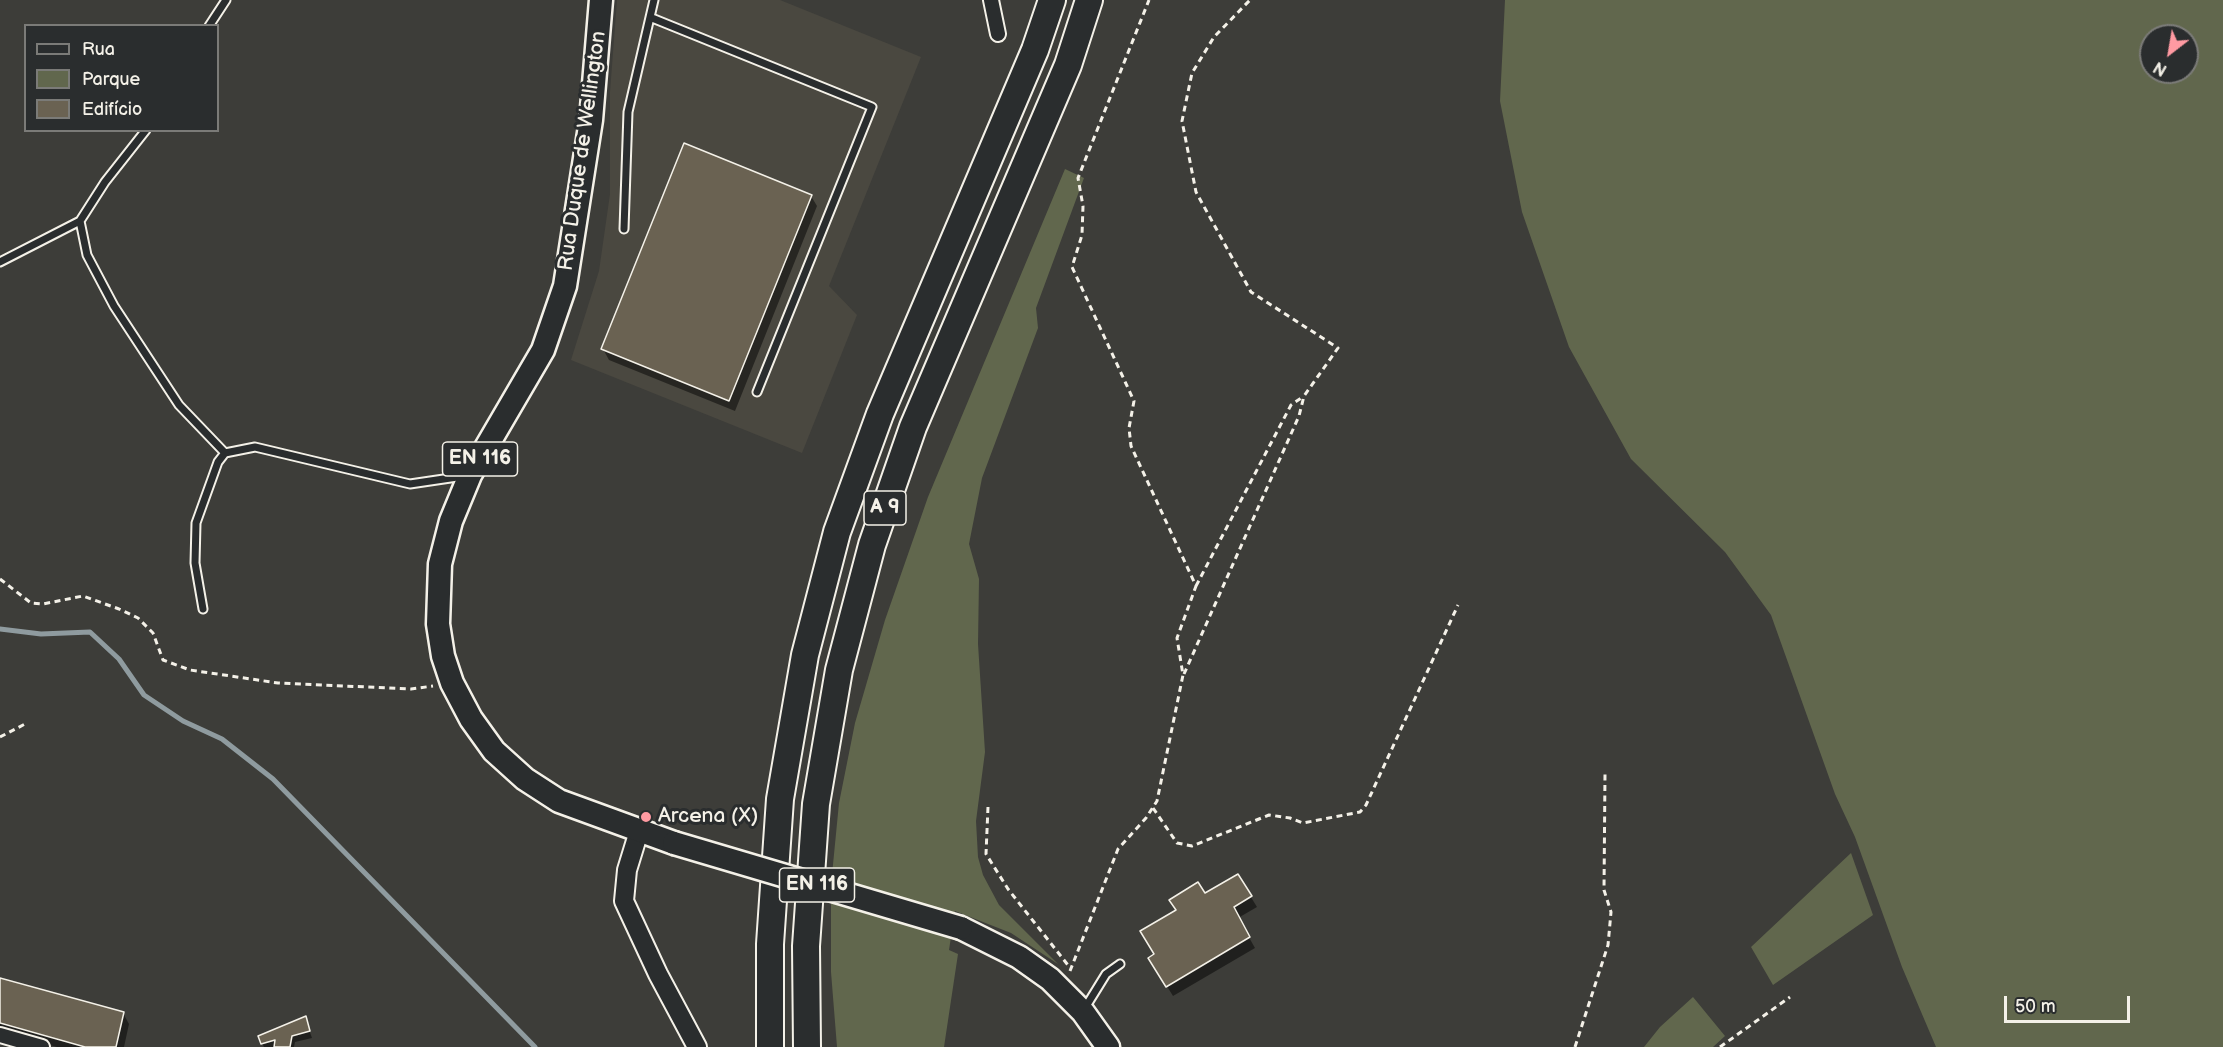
<!DOCTYPE html>
<meta charset="utf-8">
<style>
body{margin:0}
#map{position:relative;width:2223px;height:1047px;overflow:hidden;background:#3d3d39;font-family:"Balsamiq Sans",sans-serif}
canvas{display:block}
.legend{position:absolute;left:24px;top:24px;width:195px;height:108px;box-sizing:border-box;background:#2a2d2e;border:2px solid #7b7b78;margin:0;padding:8px 10px;list-style:none;font-size:18px;color:#f4f1e8}
.legend li{display:flex;align-items:center;gap:12px;height:30px}
.legend b{width:30px;border:2px solid #7b7b78}
.north{position:absolute;left:2139px;top:24px;width:60px;height:60px;box-sizing:border-box;background:#2a2d2e;border:2px solid #7b7b78;border-radius:50%;rotate:211deg;font-size:16px;font-weight:700;line-height:24px;text-align:center;color:#f4f1e8}
.north::after{content:'';display:block;margin:auto;width:21px;height:27px;background:#ff9aa2;clip-path:polygon(50% 0,100% 100%,50% 72%,0 100%)}
.scale{position:absolute;left:2004px;top:996px;width:126px;height:27px;box-sizing:border-box;border:3px solid #f4f1e8;border-top:0;padding-left:8px;font-size:18px;line-height:21px;white-space:nowrap;color:#f4f1e8;-webkit-text-stroke:4px #2a2d2e;paint-order:stroke}
</style>
<div id="map">
<canvas width="2223" height="1047"></canvas>
<ul class="legend">
<li><b style="height:8px;background:#2a2d2e"></b>Rua</li>
<li><b style="height:16px;background:#61674d"></b>Parque</li>
<li><b style="height:16px;background:#6a6252"></b>Edifício</li>
</ul>
<div class="north">N</div>
<div class="scale">50 m</div>
</div>
<script>
const ctx = document.querySelector('canvas').getContext('2d');
ctx.lineJoin = 'round';
function fill(path, color) {
  ctx.fillStyle = color;
  ctx.fill(path, 'evenodd');
}
function toPath(rows) {
  const path = new Path2D();
  for (const r of rows) {
    path.moveTo(r[0], r[1]);
    for (let i = 2; i < r.length; i += 2) path.lineTo(r[i], r[i + 1]);
  }
  return path;
}
function stroke(path, color, width, dash) {
  ctx.strokeStyle = color;
  ctx.lineWidth = width;
  ctx.lineCap = dash ? 'butt' : 'round';
  ctx.setLineDash(dash || []);
  ctx.stroke(path);
}
function write(font, color, halo, rows, align = 'center') {
  ctx.font = font + ' "Balsamiq Sans",sans-serif';
  ctx.lineWidth = 6;
  ctx.setLineDash([]);
  ctx.textBaseline = 'middle';
  ctx.strokeStyle = halo;
  ctx.fillStyle = color;
  for (const [text, x, y, turn = 0] of rows) {
    ctx.save();
    ctx.translate(x, y);
    ctx.rotate((+turn || 0) * Math.PI / 180);
    ctx.textAlign = isNaN(turn) ? turn : align;
    if (halo) ctx.strokeText(text, 0, 0);
    ctx.fillText(text, 0, 0);
    ctx.restore();
  }
}
const built = toPath([
 [617,0,780,0,921,57,829,286,857,315,802,453,571,360,599,271,610,194,610,92]
]);
const green = toPath([
 [1505,0,2223,0,2223,1047,1936,1047,1902,967,1855,837,1835,794,1771,615,1725,552,1631,459,1569,347,1522,212,1500,101],
 [2151,36,2187,36,2187,72,2151,72],
 [1065,169,1084,178,1036,308,1038,328,982,478,969,544,979,579,978,644,985,752,976,821,978,857,983,875,999,905,1058,964,1011,933,955,911,949,950,958,954,944,1047,837,1047,831,972,831,885,839,803,855,723,885,620,928,497],
 [1851,853,1873,915,1773,985,1751,947],
 [1693,997,1725,1036,1713,1047,1644,1047,1660,1027]
]);
const shadow = toPath([
 [811,196,817,206,735,411,609,360,603,349],
 [1238,876,1257,907,1238,918,1255,948,1173,996,1150,959,1204,895],
 [0,979,123,1013,129,1024,124,1047,57,1047,0,1031],
 [305,1018,312,1038,295,1042,294,1047,264,1047,262,1043]
]);
const stream = toPath([
 [0,629,41,634,90,632,119,659,144,695,183,721,222,739,273,779,535,1047]
]);
const building = toPath([
 [684,143,812,195,729,401,601,349,684,143],
 [1238,874,1252,896,1234,907,1250,937,1166,987,1148,958,1154,954,1140,931,1176,910,1169,900,1198,882,1205,893,1238,874],
 [0,978,124,1012,116,1047,85,1047,0,1023,0,978],
 [306,1016,310,1031,292,1036,290,1047,274,1047,275,1040,261,1044,258,1036,306,1016]
]);
const path = toPath([
 [0,579,31,603,43,604,83,596,119,609,138,618,153,633,163,660,190,670,278,683,411,689,433,686],
 [1196,586,1291,405,1304,396],
 [1184,674,1299,416,1304,396,1338,348,1251,292,1196,192,1182,121,1192,73,1214,37,1250,0],
 [0,737,25,724],
 [988,807,986,854,1008,889,1071,969],
 [1153,808,1177,843,1192,846,1269,815,1290,818,1303,823,1360,812,1366,805,1458,605],
 [1070,971,1118,849,1146,818,1157,801,1183,675,1177,638,1196,586,1131,446,1129,428,1134,401,1072,267,1082,235,1083,206,1078,178,1149,0],
 [1575,1047,1608,945,1611,912,1604,890,1605,774],
 [1720,1047,1790,997]
]);
const service = toPath([
 [652,18,872,107,757,392],
 [209,26,226,0],
 [146,130,105,182,80,221,87,255,114,306,179,405,225,453],
 [624,229,628,112,654,0],
 [0,262,80,221],
 [203,609,195,563,196,523,218,462,225,453,255,447,410,484,464,476],
 [1085,1008,1106,974,1120,964]
]);
const minor = toPath([
 [991,0,998,34],
 [0,1035,42,1047]
]);
const tertiary = toPath([
 [639,831,627,870,624,901,658,974,697,1047]
]);
const primary = toPath([
 [601,0,591,120,565,286,543,350,470,475,451,521,440,564,438,624,443,656,452,683,471,719,494,751,525,779,559,801,674,843],
 [961,928,1019,957,1050,979,1083,1012,1108,1047]
]);
const motorway = toPath([
 [770,1047,770,944,780,799,805,655,837,532,880,414,1035,50,1052,0],
 [807,1047,806,946,816,804,839,670,872,545,913,427,1068,65,1089,0]
]);
const primaryBridge = toPath([
 [674,843,961,928]
]);
const markers = [
 [646,817,6,"#ff9aa2"]
];
const shields = [
 [480,459,75],
 [885,508,42],
 [817,885,75]
];
const shieldNames = [
 ["EN 116",480,459],
 ["A 9",885,508],
 ["EN 116",817,885]
];
const streetNames = [
 ["Rua Duque de Wellington",583,151,-82]
];
const poiNames = [
 ["Arcena (X)",658,817]
];
fill(built, '#4a4840');
fill(green, '#61674d');
fill(shadow, '#0007');
stroke(stream, '#8f9b9f', 5);
fill(building, '#6a6252');
stroke(building, '#f4f1e8', 1.5);
stroke(service, '#f4f1e8', 11);
stroke(minor, '#f4f1e8', 18);
stroke(tertiary, '#f4f1e8', 22);
stroke(primary, '#f4f1e8', 27);
stroke(motorway, '#f4f1e8', 30);
stroke(path, '#f4f1e8', 3, [6, 4.5]);
stroke(service, '#2a2d2e', 7);
stroke(minor, '#2a2d2e', 14);
stroke(tertiary, '#2a2d2e', 18);
stroke(primary, '#2a2d2e', 22);
stroke(motorway, '#2a2d2e', 26);
stroke(primaryBridge, '#f4f1e8', 27, []);
stroke(primaryBridge, '#2a2d2e', 22);
for (const [x, y, r, color] of markers) {
  const dot = new Path2D();
  dot.arc(x, y, r, 0, 2 * Math.PI);
  ctx.fillStyle = color;
  ctx.fill(dot);
  stroke(dot, '#2a2d2e', 2);
}
for (const [x, y, w] of shields) {
  const box = new Path2D();
  box.roundRect(x - w / 2, y - 17, w, 34, 4.5);
  ctx.fillStyle = '#2a2d2e';
  ctx.fill(box);
  stroke(box, '#f4f1e8', 1.5);
}
write('bold 20px', '#f4f1e8', null, shieldNames);
write('21px', '#f4f1e8', '#2a2d2e', streetNames);
write('21px', '#f4f1e8', '#2a2d2e', poiNames, 'left');
</script>
